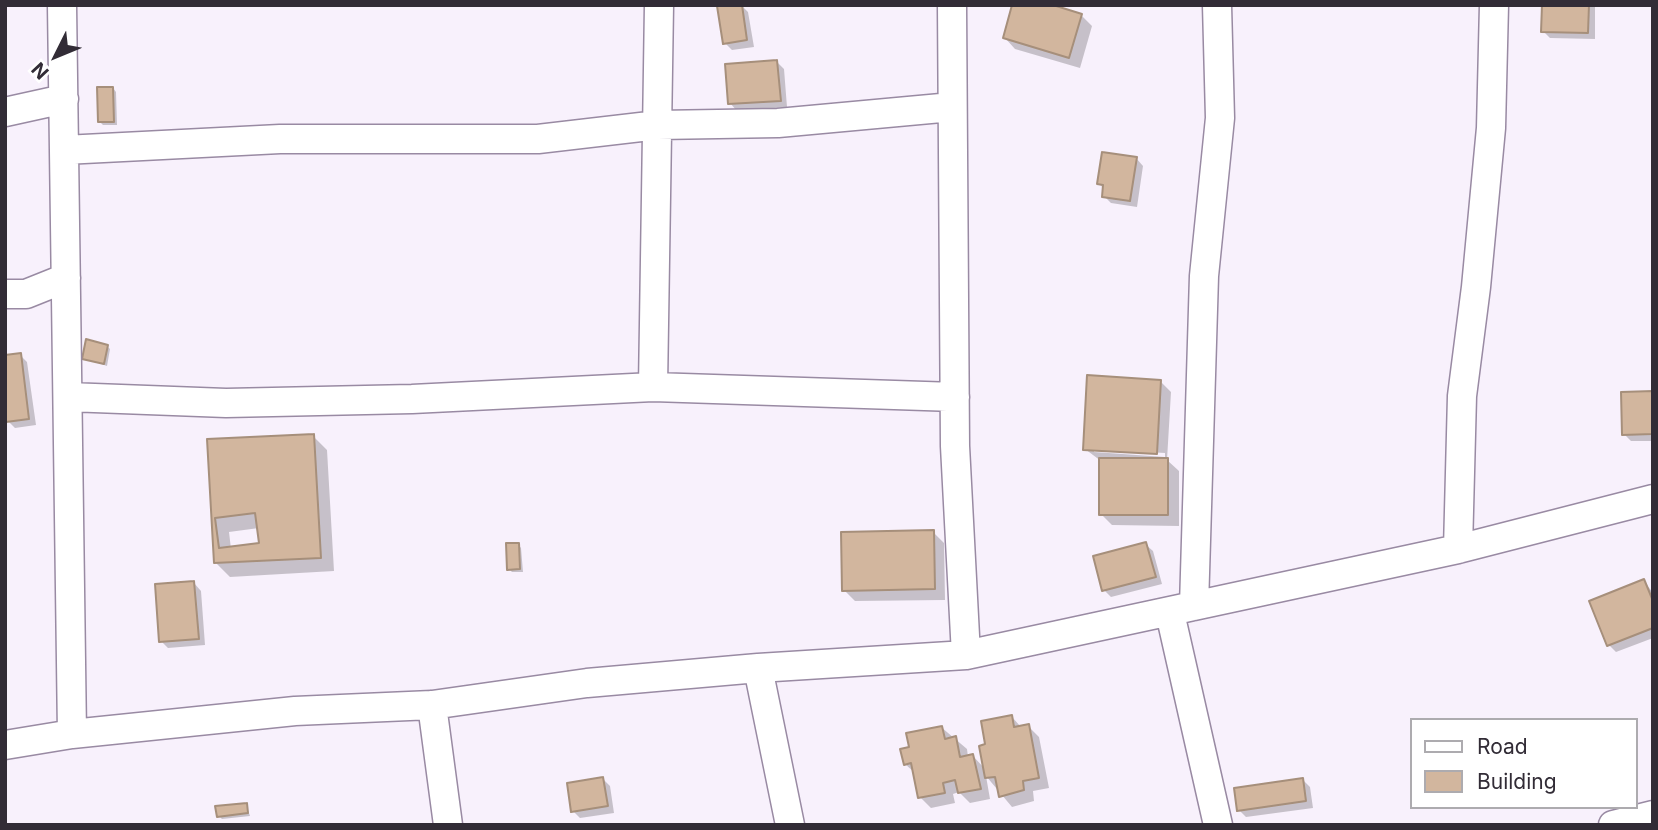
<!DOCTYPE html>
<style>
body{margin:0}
#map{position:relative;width:1658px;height:830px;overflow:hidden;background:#f8f1fc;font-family:Inter,sans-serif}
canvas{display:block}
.frame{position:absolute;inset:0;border:7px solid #322c36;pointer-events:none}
.legend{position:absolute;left:1410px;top:718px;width:228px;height:91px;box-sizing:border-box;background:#fff;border:2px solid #adabaf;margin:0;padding:9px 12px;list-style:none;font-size:21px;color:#322c36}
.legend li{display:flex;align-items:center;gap:14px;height:35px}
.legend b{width:35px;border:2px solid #adabaf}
.north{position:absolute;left:21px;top:21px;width:70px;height:70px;-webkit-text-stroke:5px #fff;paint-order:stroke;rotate:227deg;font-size:19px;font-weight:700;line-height:28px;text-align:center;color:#322c36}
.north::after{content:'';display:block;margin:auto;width:24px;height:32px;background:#322c36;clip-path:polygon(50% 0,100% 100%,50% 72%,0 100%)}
</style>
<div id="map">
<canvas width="1658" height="830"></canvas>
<div class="frame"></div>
<ul class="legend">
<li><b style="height:9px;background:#fff"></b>Road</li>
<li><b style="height:19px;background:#d2b69e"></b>Building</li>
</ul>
<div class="north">N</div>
</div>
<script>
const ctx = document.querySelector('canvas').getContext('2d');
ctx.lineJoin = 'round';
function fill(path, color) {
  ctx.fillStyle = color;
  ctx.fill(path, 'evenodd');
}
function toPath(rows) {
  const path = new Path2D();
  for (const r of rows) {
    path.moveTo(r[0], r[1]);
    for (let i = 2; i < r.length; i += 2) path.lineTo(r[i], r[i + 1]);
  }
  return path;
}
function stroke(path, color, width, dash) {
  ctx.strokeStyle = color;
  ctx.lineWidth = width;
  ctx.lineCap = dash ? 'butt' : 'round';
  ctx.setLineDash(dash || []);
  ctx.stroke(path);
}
const shadow = toPath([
 [741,5,748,12,754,47,732,50,725,43],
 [1544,5,1595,5,1595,39,1550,38,1543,31],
 [1081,15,1092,26,1080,68,1015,49,1005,38],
 [777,62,784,69,787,107,737,111,730,103],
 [113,88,116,92,117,125,103,125,100,122],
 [1136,158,1143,166,1137,207,1111,203,1104,196,1105,189,1099,184],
 [107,346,110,349,107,366,83,358],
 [20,355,27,362,36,425,15,428,8,421,5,403,5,357],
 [1160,381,1171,392,1167,460,1179,471,1179,526,1112,525,1101,514,1101,461,1085,449],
 [1094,449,1165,453,1165,457,1094,452],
 [1653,393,1653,441,1631,441,1624,434],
 [313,436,327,450,334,571,230,577,216,563,209,441],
 [259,528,261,545,231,549,229,532],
 [933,532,944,543,945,600,855,601,844,590],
 [518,544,521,548,523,572,512,572,509,569],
 [1145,544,1153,551,1162,584,1111,597,1104,590],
 [1644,581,1653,593,1653,638,1616,652,1609,645],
 [194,583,201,591,205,645,168,648,161,641],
 [1012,717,1021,727,1028,726,1039,737,1049,788,1033,791,1034,801,1012,807,986,776,990,799,970,803,959,792,953,794,955,803,931,808,920,797,915,773,905,764,912,748,941,727,967,749,968,757,973,756,985,769,987,746],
 [603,779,610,786,614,813,580,818,573,811],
 [1303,780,1310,787,1313,808,1246,817,1239,810],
 [246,804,250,816,222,819,219,816]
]);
const building = toPath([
 [742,5,747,40,723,44,717,6,742,5],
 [1012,5,1053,5,1082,14,1069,58,1003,38,1012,5],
 [1542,5,1589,5,1588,33,1541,32,1542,5],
 [777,60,781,101,728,104,725,64,777,60],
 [97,87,113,87,114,122,98,122,97,87],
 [1102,152,1137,157,1130,201,1102,197,1103,185,1097,184,1102,152],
 [86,339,108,345,104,364,82,359,86,339],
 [21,353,29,419,6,422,5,355,21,353],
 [1087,375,1161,380,1157,454,1083,450,1087,375],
 [1653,391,1653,434,1622,435,1621,392,1653,391],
 [314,434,321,558,214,563,207,439,314,434],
 [255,513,259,543,219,548,215,518,255,513],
 [1099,458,1168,458,1168,515,1099,515,1099,458],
 [934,530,935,589,842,591,841,532,934,530],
 [1146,542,1156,577,1102,591,1093,556,1146,542],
 [506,543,519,543,520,569,507,570,506,543],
 [1644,579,1653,601,1653,628,1607,646,1589,601,1644,579],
 [194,581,199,639,159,642,155,584,194,581],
 [1012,715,1014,727,1029,724,1039,778,1023,781,1024,790,999,797,995,777,985,778,979,746,985,744,981,721,1012,715],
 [942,726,945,739,956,736,960,757,973,754,981,789,958,793,955,780,943,783,945,793,918,798,911,763,904,765,900,749,909,747,906,733,942,726],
 [603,777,608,806,571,812,567,783,603,777],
 [1303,778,1306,801,1237,811,1234,788,1303,778],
 [247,803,248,813,217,817,215,806,247,803]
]);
const minor = toPath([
 [62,5,72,734],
 [952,5,955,446,966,655],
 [5,112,64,99],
 [64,150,280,139,538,139,658,125,778,123,952,107],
 [5,294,26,294,66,278],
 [653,387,659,5],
 [68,397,226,403,412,399,653,387,955,397],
 [1458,549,1462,396,1476,287,1491,128,1494,5],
 [1194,606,1204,276,1220,118,1217,5],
 [1170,613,1218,825],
 [758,668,790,825],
 [432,705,448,825],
 [5,745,72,734,295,711,432,705,587,683,758,668,966,655,1458,549,1653,499],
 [1613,825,1653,815]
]);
fill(shadow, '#0003');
fill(building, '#d2b69e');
stroke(building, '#a68f7b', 2);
stroke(minor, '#998aa3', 31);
stroke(minor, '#fff', 28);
</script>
